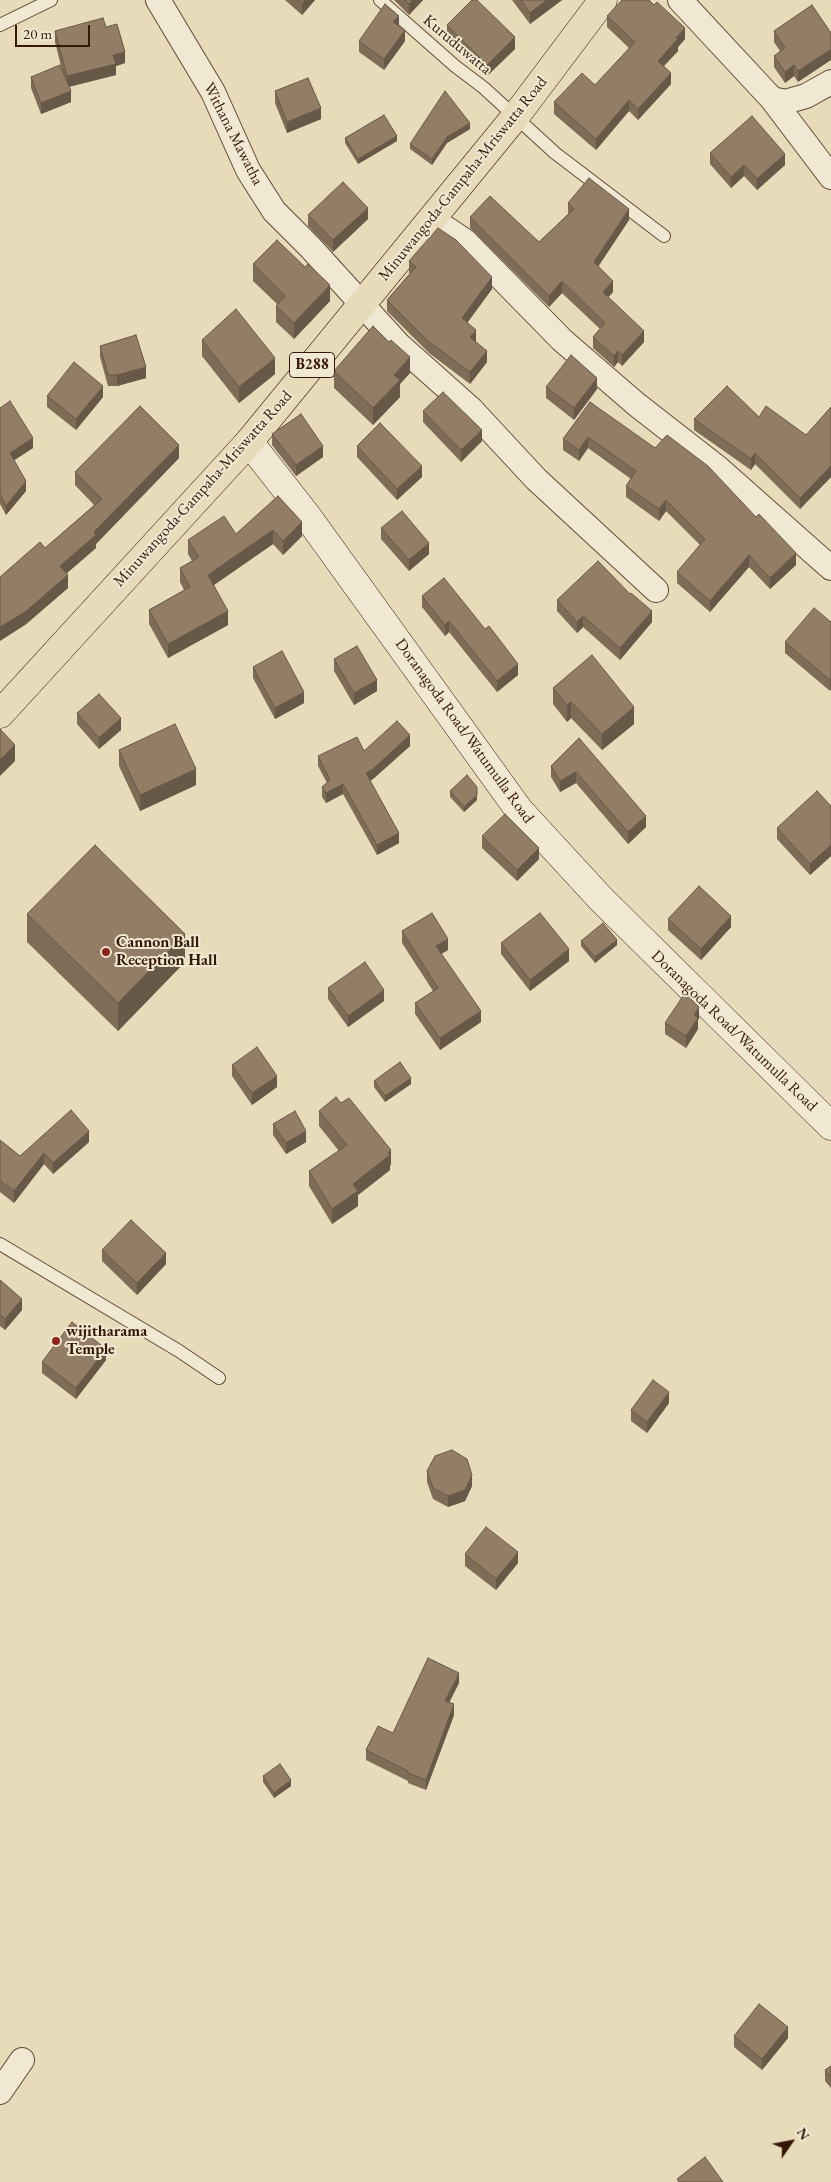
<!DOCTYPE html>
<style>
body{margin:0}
#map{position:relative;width:831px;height:2182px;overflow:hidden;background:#e8dbb9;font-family:"EB Garamond",serif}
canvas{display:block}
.north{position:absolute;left:766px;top:2117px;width:50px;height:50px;-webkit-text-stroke:4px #f0e8d2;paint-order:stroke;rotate:57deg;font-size:14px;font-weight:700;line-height:20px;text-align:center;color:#361809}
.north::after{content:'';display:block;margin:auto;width:18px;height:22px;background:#361809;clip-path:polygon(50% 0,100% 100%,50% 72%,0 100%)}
.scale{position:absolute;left:15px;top:25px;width:75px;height:22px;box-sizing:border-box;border:2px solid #361809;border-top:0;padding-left:6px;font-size:15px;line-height:18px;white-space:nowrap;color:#361809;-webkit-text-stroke:4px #f0e8d2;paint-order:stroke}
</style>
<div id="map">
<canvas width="831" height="2182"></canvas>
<div class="north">N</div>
<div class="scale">20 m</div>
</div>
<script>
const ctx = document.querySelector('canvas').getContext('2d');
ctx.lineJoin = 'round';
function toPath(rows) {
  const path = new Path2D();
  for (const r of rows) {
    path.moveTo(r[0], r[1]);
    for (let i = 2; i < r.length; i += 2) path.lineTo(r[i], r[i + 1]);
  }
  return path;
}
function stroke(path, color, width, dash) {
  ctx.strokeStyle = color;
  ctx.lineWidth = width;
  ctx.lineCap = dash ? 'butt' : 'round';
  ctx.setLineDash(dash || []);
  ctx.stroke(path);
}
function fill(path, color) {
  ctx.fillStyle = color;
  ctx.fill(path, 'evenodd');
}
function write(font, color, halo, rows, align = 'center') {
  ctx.font = font + ' "EB Garamond",serif';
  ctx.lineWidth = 4;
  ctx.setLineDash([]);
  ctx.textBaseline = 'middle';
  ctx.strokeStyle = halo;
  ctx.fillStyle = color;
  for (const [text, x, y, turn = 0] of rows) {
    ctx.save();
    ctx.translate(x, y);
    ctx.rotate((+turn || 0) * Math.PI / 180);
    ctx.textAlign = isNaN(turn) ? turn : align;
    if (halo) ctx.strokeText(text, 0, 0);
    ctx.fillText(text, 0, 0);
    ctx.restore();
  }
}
const lane = toPath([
 [380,0,455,66,484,88,555,153,664,236],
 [0,25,51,0],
 [0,1244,179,1351,219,1378]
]);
const street = toPath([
 [158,0,213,92,248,170,274,211,310,247,399,345,471,409,536,479,656,590],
 [680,0,772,99,785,102,806,96,831,82],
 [772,99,831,177],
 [432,219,465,241,562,340,636,404,718,468,831,568],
 [0,2092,22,2060]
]);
const secondary = toPath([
 [249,442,307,516,519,810,601,899,831,1126]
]);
const primary = toPath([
 [0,714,249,442,515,117,603,0]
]);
const wall = toPath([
 [285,0,315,0,302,15],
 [394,0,423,0,409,15],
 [512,0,562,0,530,24],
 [812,5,798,82,794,76,785,83,774,67,774,56,780,51,774,42,774,31],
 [607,16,685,39,678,47,678,51,664,66,671,84,638,120,629,111,596,150,554,114,554,102,595,85,629,48,607,27],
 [447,25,515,49,487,76,447,36],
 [399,26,405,41,384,70,359,52,359,41],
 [106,27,125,63,116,66,116,75,69,87,71,102,41,114,31,88,31,77,62,70,55,42,55,31],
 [275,91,321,119,287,133,275,103],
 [470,129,447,143,432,165,410,149,410,144],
 [345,138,397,141,358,164,345,143],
 [710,153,785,165,757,190,744,176,731,188,710,164],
 [568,203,629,220,598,266,613,292,608,297,644,342,622,366,618,362,614,367,593,348,593,337,600,329,562,293,549,307,470,228,470,217,539,242,568,214],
 [308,215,368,219,333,252,308,226],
 [409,261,492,289,467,323,476,341,476,342,487,362,470,384,429,353,387,311,387,300,410,273,409,273],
 [253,264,330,301,294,339,276,322,276,306,277,304,253,281],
 [202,340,275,374,239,403,202,356],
 [100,346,146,378,117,386,108,386,100,357],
 [334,371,410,373,400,384,400,397,373,425,334,388],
 [546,387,597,389,574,420,546,398],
 [47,396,103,397,76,430,47,407],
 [590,402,796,565,770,589,749,567,710,612,677,583,677,572,700,545,666,511,659,521,626,497,626,486,631,479,588,448,579,461,563,450,563,439],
 [831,407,831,477,800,509,755,464,751,470,694,430,694,419,759,417,806,435],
 [0,408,33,448,14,460,26,491,6,515,0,504],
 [423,411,482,441,461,462,423,422],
 [272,434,323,457,296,476,272,445],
 [357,446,422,477,397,500,357,457],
 [179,458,96,544,96,548,67,573,68,588,25,625,45,548,94,505,75,485,75,472],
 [278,496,302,536,283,555,273,544,214,585,228,625,168,658,149,624,149,610,184,590,180,582,180,568,192,561,188,554,188,540,236,534],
 [381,528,429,554,409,571,381,539],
 [422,596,518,675,497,692,449,632,445,636,422,607],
 [557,600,652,622,620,660,583,627,577,633,557,611],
 [831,622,830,691,785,653,785,642],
 [334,659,377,691,354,705,334,671],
 [253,667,304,703,275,719,253,678],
 [553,688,634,724,602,750,571,718,567,722,553,704],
 [77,713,121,730,99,749,77,724],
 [579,738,646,827,628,844,576,783,560,792,551,777,551,766],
 [410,746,373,779,370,781,399,843,377,855,343,794,326,803,322,797,322,787,327,783,318,766,318,756],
 [119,750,196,785,140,811,119,766],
 [450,791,477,800,464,812,450,797],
 [831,806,831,856,810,875,777,839,777,828],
 [482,836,539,859,517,881,482,848],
 [27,914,185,962,118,1031,27,942],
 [668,919,731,927,701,960,668,930],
 [402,931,448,950,441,954,481,1022,440,1050,415,1014,415,1003,433,991,402,943],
 [581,941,617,945,595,963,581,946],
 [501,943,569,961,530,991,501,954],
 [328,988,384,1001,348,1027,328,999],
 [699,1018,698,1020,698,1029,686,1048,665,1034,665,1023],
 [232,1065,277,1087,252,1105,232,1076],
 [374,1081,411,1084,385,1102,374,1087],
 [319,1111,391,1164,390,1166,390,1170,358,1195,358,1206,332,1224,309,1186,309,1171,339,1151,319,1126],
 [273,1124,306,1142,286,1154,273,1135],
 [0,1140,20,1156,89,1142,53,1174,44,1164,14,1203,0,1192],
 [102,1250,166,1264,137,1295,102,1261],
 [0,1280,22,1310,5,1330,0,1326],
 [106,1360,76,1399,42,1373,42,1362],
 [669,1403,647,1433,631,1421,631,1410],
 [427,1471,472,1486,465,1501,448,1507,433,1499,427,1482],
 [465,1554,518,1563,496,1590,465,1566],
 [459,1683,449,1702,454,1715,426,1790,408,1783,408,1781,366,1760,366,1750,393,1733],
 [263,1776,291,1786,274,1798,263,1782],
 [734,2036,788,2038,762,2070,734,2047],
 [831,2066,831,2088,825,2081,825,2070]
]);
const shadedWall = toPath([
 [305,0,315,0,302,15,302,4],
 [413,0,423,0,409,15,409,4],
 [547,0,562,0,530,24,530,13],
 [399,16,399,27,393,22],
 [685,28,685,39,678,47,678,51,658,72,658,61,676,38],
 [405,30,405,41,384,70,384,59],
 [515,37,515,49,487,76,487,65],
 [831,49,831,60,798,82,798,71],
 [125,52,125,63,116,66,116,75,67,87,67,76,113,55],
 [794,65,794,76,785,83,785,72],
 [671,73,671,84,638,120,638,109],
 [71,91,71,102,41,114,41,103],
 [629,100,629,111,596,150,596,139],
 [321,108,321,119,287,133,287,122],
 [470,123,470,129,447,143,432,165,432,159,447,137],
 [397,136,397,141,358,164,358,159],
 [785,154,785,165,757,190,757,179],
 [744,165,744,176,731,188,731,177],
 [368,208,368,219,333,252,333,240],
 [629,209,629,220,594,273,594,262],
 [492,277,492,289,462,330,462,318],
 [562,281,562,293,549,307,549,296],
 [613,281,613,292,603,303,603,292],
 [330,285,330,301,294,339,294,323],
 [476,330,476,341,470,348,470,337],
 [644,331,644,342,622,366,622,355],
 [487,351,487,362,470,384,470,372],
 [618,351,618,362,614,367,614,356],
 [410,357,410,373,400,384,400,397,373,425,373,408,394,375],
 [275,358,275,374,239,403,239,387],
 [146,367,146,378,117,386,117,375],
 [597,378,597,389,574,420,574,408],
 [103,386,103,397,76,430,76,419],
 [482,430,482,441,461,462,461,450],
 [588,437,588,448,579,461,579,450],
 [33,438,33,448,10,463,10,453],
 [179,445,179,458,96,544,96,548,60,579,60,566],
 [323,446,323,457,296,476,296,465],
 [755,453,755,464,751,470,751,459],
 [422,466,422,477,397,500,397,489],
 [831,466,831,477,800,509,800,498],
 [26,481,26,491,6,515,6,506],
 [666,500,666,511,659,521,659,509],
 [302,522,302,536,283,555,283,541],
 [273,530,273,544,208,589,208,575],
 [429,543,429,554,409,571,409,560],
 [796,553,796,565,770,589,770,578],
 [749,555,749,567,710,612,710,601],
 [68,575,68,588,25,625,0,641,0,627],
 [228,611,228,625,168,658,168,644],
 [652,611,652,622,620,660,620,648],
 [583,616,583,627,577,633,577,622],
 [449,621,449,632,445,636,445,625],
 [518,664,518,675,497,692,497,681],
 [831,678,831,689,830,691,830,680],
 [377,680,377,691,354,705,354,693],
 [304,692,304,703,275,719,275,708],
 [571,702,571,718,567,722,567,705],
 [634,707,634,724,602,750,602,734],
 [121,718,121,730,99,749,99,738],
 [410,735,410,746,373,779,366,783,366,773],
 [15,745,15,761,0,776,0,760],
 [196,769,196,785,140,811,140,795],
 [576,772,576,783,560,792,560,781],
 [343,784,343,794,326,803,326,793],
 [477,795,477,800,464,812,464,807],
 [646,816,646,827,628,844,628,832],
 [399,833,399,843,377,855,377,845],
 [831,845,831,856,810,875,810,864],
 [539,848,539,859,517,881,517,870],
 [731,916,731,927,701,960,701,949],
 [185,934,185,962,118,1031,118,1003],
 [448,939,448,950,436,957,436,946],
 [617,940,617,945,595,963,595,957],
 [569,949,569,961,530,991,530,980],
 [384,990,384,1001,348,1027,348,1016],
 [699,1007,699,1018,698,1020,698,1029,686,1048,686,1036,694,1015],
 [481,1011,481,1022,440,1050,440,1038],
 [277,1076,277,1087,252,1105,252,1093],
 [411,1078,411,1084,385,1102,385,1096],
 [89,1131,89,1142,53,1174,53,1163],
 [306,1131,306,1142,286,1154,286,1143],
 [391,1150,391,1164,390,1166,390,1170,358,1195,358,1206,332,1224,332,1209,353,1184],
 [44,1153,44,1164,14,1203,14,1191],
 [166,1253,166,1264,137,1295,137,1283],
 [22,1299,22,1310,5,1330,5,1319],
 [106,1349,106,1360,76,1399,76,1388],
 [669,1392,669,1403,647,1433,647,1422],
 [472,1475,472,1486,465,1501,448,1507,448,1496],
 [518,1552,518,1563,496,1590,496,1579],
 [459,1673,459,1683,445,1711,445,1701],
 [454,1704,454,1715,426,1790,426,1780],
 [291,1780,291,1786,274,1798,274,1793],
 [788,2027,788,2038,762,2070,762,2059]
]);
const building = toPath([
 [298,0,305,0,302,4,298,0],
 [405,0,413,0,409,4,405,0],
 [472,0,477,0,515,37,487,65,447,25,472,0],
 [521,0,547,0,530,13,521,0],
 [622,0,649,0,654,5,657,2,685,28,676,38,678,39,658,61,671,73,638,109,629,100,596,139,554,102,582,73,595,85,635,42,607,16,622,0],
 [385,4,399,16,393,22,405,30,384,59,359,41,385,4],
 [812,5,831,33,831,49,798,71,794,65,785,72,774,56,785,48,774,31,812,5],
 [103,18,106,27,117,24,125,52,113,55,116,64,67,76,55,31,103,18],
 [60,65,71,91,41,103,31,77,60,65],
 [308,78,321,108,287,122,275,91,308,78],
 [445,91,470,123,447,137,432,159,410,144,445,91],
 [384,115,397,136,358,159,345,138,384,115],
 [752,116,785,154,757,179,744,165,731,177,710,153,752,116],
 [589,178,629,209,594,262,613,281,603,292,644,331,622,355,618,351,614,356,593,337,605,323,562,281,549,296,470,217,490,196,539,242,574,209,568,203,589,178],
 [343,182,368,208,333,240,308,215,343,182],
 [438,228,456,240,492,277,462,318,476,330,470,337,487,351,470,372,429,342,387,300,416,267,409,261,438,228],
 [277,240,305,267,308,264,330,285,294,323,276,306,285,296,253,264,277,240],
 [236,309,275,358,239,387,202,340,236,309],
 [373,326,389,342,391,340,410,357,394,375,400,380,373,408,334,371,373,326],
 [136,335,146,367,117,375,108,375,100,346,136,335],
 [571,355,597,378,574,408,546,387,571,355],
 [74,362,103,386,76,419,47,396,74,362],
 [727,386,759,417,766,406,806,435,831,407,831,466,800,498,755,453,751,459,694,419,727,386],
 [443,392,482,430,461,450,423,411,443,392],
 [10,401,33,438,10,453,26,481,6,506,0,494,0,408,10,401],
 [590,402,655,448,667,435,708,466,756,517,759,514,796,553,770,578,749,555,710,601,677,572,705,539,666,500,659,509,626,486,636,471,588,437,579,450,563,439,590,402],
 [140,406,179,445,94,532,96,535,60,566,68,575,25,612,0,627,0,577,40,542,45,548,102,499,75,472,140,406],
 [301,414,323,446,296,465,272,434,301,414],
 [380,423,422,466,397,489,357,446,380,423],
 [278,496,302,522,283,541,273,530,208,575,228,611,168,644,149,610,190,587,180,568,199,557,188,540,224,516,236,534,278,496],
 [402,511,429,543,409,560,381,528,402,511],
 [598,561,630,594,631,593,652,611,620,648,583,616,577,622,557,600,598,561],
 [444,578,485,629,489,626,518,664,497,681,449,621,445,625,422,596,444,578],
 [814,608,831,622,831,678,830,680,785,642,814,608],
 [357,646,377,680,354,693,334,659,357,646],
 [282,651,304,692,275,708,253,667,282,651],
 [592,655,634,707,602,734,571,702,567,705,553,688,592,655],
 [99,694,121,718,99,738,77,713,99,694],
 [397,721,410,735,373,769,366,773,399,833,377,845,343,784,326,793,322,787,330,780,318,756,357,737,364,751,397,721],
 [175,724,196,769,140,795,119,750,175,724],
 [0,729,15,745,0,760,0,729],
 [579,738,646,816,628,832,576,772,560,781,551,766,579,738],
 [467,775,477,787,477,795,464,807,450,791,467,775],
 [817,791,831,806,831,845,810,864,777,828,817,791],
 [505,814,539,848,517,870,482,836,505,814],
 [95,845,185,934,118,1003,27,914,95,845],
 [699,886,731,916,701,949,668,919,699,886],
 [432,913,448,939,436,946,481,1011,440,1038,415,1003,438,988,402,931,432,913],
 [540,913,569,949,530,980,501,943,540,913],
 [603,923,617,940,595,957,581,941,603,923],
 [365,962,384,990,348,1016,328,988,365,962],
 [685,993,699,1007,694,1015,698,1018,686,1036,665,1023,685,993],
 [257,1047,277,1076,252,1093,232,1065,257,1047],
 [400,1062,411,1078,385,1096,374,1081,400,1062],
 [336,1097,341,1103,349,1098,391,1150,388,1152,390,1155,353,1184,358,1191,332,1209,309,1171,347,1145,319,1111,336,1097],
 [71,1110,89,1131,53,1163,44,1153,14,1191,0,1181,0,1140,20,1156,71,1110],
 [295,1111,306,1131,286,1143,273,1124,295,1111],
 [131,1220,166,1253,137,1283,102,1250,131,1220],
 [0,1280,22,1299,5,1319,0,1315,0,1280],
 [72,1322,106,1349,76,1388,42,1362,72,1322],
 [653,1380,669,1392,647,1422,631,1410,653,1380],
 [452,1450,467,1459,472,1475,465,1490,448,1496,433,1488,427,1471,435,1456,452,1450],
 [486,1527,518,1552,496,1579,465,1554,486,1527],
 [428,1658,459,1673,445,1701,454,1704,426,1780,408,1773,408,1771,366,1750,378,1726,393,1733,428,1658],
 [280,1764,291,1780,274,1793,263,1776,280,1764],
 [759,2004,788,2027,762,2059,734,2036,759,2004],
 [831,2066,831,2077,825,2070,831,2066],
 [705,2157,723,2182,679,2182,677,2179,705,2157]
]);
const markers = [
 [106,952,5,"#8f2418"],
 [56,1341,5,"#8f2418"]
];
const shields = [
 [312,365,45]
];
const shieldNames = [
 ["B288",312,365]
];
const streetNames = [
 ["Kuruduwatta",457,45,40],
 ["Withana Mawatha",233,134,63],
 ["Minuwangoda-Gampaha-Mriswatta Road",463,179,-51],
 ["Minuwangoda-Gampaha-Mriswatta Road",203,489,-48],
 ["Doranagoda Road/Watumulla Road",464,731,54],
 ["Doranagoda Road/Watumulla Road",734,1031,44]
];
const poiNames = [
 ["Cannon Ball",116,943],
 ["Reception Hall",116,961],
 ["wijitharama",66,1332],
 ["Temple",66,1350]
];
stroke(lane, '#624935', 14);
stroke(street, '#624935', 26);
stroke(secondary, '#361809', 29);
stroke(primary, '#361809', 29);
stroke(lane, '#f0e8d2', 12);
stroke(street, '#f0e8d2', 24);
stroke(secondary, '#f0e8d2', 28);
stroke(primary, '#e8dbb9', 28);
fill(wall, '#7e6c57');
fill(shadedWall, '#675847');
fill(building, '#937d65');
stroke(building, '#675847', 1);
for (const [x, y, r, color] of markers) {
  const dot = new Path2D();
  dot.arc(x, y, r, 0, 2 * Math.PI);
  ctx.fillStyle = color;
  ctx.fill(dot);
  stroke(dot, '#f0e8d2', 2);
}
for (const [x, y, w] of shields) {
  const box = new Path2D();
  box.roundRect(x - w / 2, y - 12.5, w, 25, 4);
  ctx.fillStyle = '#f0e8d2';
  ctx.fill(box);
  stroke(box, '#361809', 1);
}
write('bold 15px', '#361809', null, shieldNames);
write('16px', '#361809', '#f0e8d2', streetNames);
write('bold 16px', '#361809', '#f0e8d2', poiNames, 'left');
</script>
